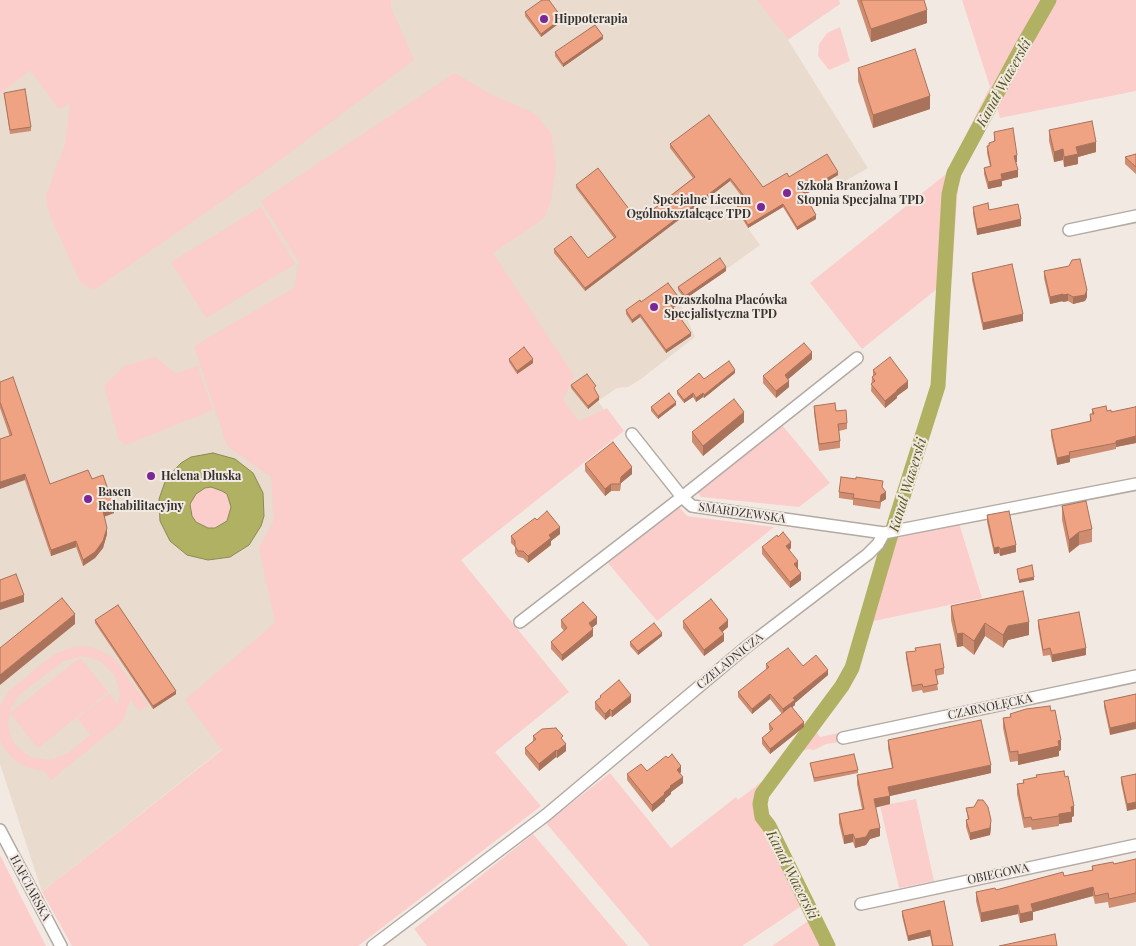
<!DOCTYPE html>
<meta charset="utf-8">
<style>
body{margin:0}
canvas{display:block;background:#f2eae2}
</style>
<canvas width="1136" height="946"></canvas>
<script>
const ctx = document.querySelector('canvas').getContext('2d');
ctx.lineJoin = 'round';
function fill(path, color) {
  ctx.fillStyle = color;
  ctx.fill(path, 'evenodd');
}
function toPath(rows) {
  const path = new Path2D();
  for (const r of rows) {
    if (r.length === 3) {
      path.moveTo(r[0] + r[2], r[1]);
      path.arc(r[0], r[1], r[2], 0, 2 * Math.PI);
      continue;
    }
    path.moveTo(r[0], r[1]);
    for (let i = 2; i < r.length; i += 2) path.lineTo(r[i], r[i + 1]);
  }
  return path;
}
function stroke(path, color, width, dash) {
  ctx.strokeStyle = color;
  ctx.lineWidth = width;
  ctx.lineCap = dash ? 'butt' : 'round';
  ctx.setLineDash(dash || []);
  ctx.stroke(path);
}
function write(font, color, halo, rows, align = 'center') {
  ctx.font = font + ' "Playfair Display",serif';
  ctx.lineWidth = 4;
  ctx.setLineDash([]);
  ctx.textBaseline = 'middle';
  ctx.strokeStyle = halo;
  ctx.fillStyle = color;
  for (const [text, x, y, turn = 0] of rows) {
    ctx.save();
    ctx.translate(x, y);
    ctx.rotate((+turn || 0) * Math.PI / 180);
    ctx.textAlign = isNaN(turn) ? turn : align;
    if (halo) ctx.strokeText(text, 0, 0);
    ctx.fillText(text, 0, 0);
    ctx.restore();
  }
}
const built = toPath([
 [115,0,839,0,840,4,788,40,868,168,840,184,835,177,800,198,816,219,797,230,790,218,793,216,786,205,748,228,760,245,680,303,695,337,641,379,628,387,617,388,598,401,621,433,42,892,0,764,0,94]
]);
const green = toPath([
 [0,0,391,0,391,7,414,60,261,174,94,290,80,282,48,211,46,195,65,145,70,103,59,109,30,70,0,94],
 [757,0,839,0,840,4,788,39],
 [962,0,1136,0,1136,91,1000,118,996,104,973,142,958,185,952,277,862,349,810,283,946,174,990,87],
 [840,27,850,61,829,70,818,56,819,44,827,33],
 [455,73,490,94,534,113,551,133,556,166,551,200,544,218,493,253,574,376,563,400,579,421,607,408,624,431,461,560,569,692,495,752,541,806,358,946,72,946,42,892,222,750,185,700,275,623,259,548,274,520,271,477,227,446,194,346,294,288,299,262,261,201],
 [261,207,295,264,206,318,171,262],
 [951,289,945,380,942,386,943,392,902,522,890,521,933,381,938,299],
 [155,357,176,373,197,366,213,410,126,445,119,440,104,386,124,366],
 [782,425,830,483,799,507,701,497,697,492],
 [211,508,21],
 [679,507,687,516,774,527,657,621,608,563],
 [959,523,982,598,874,621,847,690,816,731,820,737,838,733,840,742,826,744,814,750,808,749,797,754,765,801,765,809,771,823,816,905,806,910,803,905,742,946,650,946,546,823,610,773,671,848,736,797,738,800,773,773,842,675,847,666,881,556,895,546,898,536],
 [84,646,95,648,113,657,148,705,139,711,130,699,125,716,119,725,51,780,44,771,29,768,15,761,3,747,0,739,0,706,9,691,53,655,73,647],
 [82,656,92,658,100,661,114,674,120,692,118,705,109,694,77,718,90,734,111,718,68,753,50,760,32,758,17,747,12,740,8,724,11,708,20,694,64,661],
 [80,658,108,692,38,748,10,713],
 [916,799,934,881,899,888,880,806],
 [533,834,628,946,427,946,414,929],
 [0,855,26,907,46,946,0,946],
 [820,914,835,946,772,946,811,919]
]);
const water = toPath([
 [213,453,235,459,253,473,263,493,264,516,261,526,249,545,230,557,208,560,187,555,170,541,160,521,159,499,166,479,181,463,191,457,213,453],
 [211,487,222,491,227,494,231,507,227,521,215,528,208,528,196,522,192,516,190,504,196,494,205,488,211,487]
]);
const canal = toPath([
 [828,946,769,826,762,817,760,804,762,794,842,686,852,668,889,541,938,386,949,194,954,173,1022,47,1049,0]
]);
const minor = toPath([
 [1069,230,1136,216],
 [632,434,682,497,692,506,884,533],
 [520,622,682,497,857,358],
 [843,738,1136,676],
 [0,830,61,946],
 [861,904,1136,845],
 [373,946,546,815,745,648,868,554,878,544,884,533,1136,484]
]);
const wall = toPath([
 [857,0,924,0,927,23,871,42],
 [525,12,562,21,541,37,525,16],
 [603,39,563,67,555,56,555,52],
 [858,68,930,109,873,128,858,81],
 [4,93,31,127,31,131,10,134],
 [1049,130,1096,152,1078,157,1078,164,1064,167,1063,160,1054,162,1049,141],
 [994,132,1017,162,1016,162,1018,177,1002,181,1002,186,988,189,984,174,984,168,990,166,987,153,987,146,989,146,989,143,994,142],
 [670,144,763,187,789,177,838,175,804,195,816,219,797,230,783,207,748,228,737,210,737,207,746,202,730,181,585,291,554,253,554,249,588,258,614,238,576,188,576,185,638,221,693,178,670,148],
 [1136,154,1136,174,1125,164,1125,157],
 [973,207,989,210,1021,226,977,235,973,214],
 [726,271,685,299,678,290,678,287],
 [1044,271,1087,297,1085,301,1073,304,1068,301,1063,302,1063,301,1050,304,1044,278],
 [972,273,1023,321,983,330,972,280],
 [641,302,680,303,673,308,691,336,666,353,640,317,632,323,626,314,626,310],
 [509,359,533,363,517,374,509,362],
 [812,359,788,379,789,387,776,398,763,383,763,376],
 [873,370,908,388,897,396,897,398,885,408,871,391,872,377,873,376],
 [735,373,704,398,703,397,696,402,693,397,684,403,677,394,677,391,704,379],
 [0,382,50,484,92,479,114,513,104,517,107,534,103,548,95,558,83,566,76,547,51,556,0,408],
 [571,385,596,390,595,391,599,400,588,409,571,388],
 [676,405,658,419,651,411,651,407],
 [814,406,836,411,847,423,847,429,839,431,840,441,840,448,819,451,814,413],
 [1136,406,1136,443,1116,447,1116,449,1070,459,1070,462,1057,465,1051,436,1051,430,1090,421,1090,414,1092,414,1092,409,1111,412,1135,407],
 [744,422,703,456,692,442,692,432],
 [585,464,632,474,621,483,620,491,611,491,605,496,585,471],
 [883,488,886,499,881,502,880,509,853,505,853,500,839,498,839,492],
 [1062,506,1092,529,1092,542,1079,545,1069,553,1062,520],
 [987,515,1016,552,1000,556,999,553,994,554,987,522],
 [537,520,560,534,551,541,551,545,528,563,523,558,518,557,515,553,515,547,511,543,511,536],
 [762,547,791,548,789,550,798,568,797,568,801,580,790,588,762,554],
 [951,606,1029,635,1008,640,1003,648,985,636,974,655,963,646,957,647,951,620],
 [95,620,176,694,153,709,95,623],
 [561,620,597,624,592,627,593,636,562,661,551,649,551,642,564,631,561,627],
 [1038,620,1086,655,1052,662,1050,655,1043,656,1038,627],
 [683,621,728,627,722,632,724,641,704,656,683,628],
 [662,636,638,655,630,646,630,642],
 [906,652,944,668,944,674,936,676,938,690,923,693,922,690,912,692,906,658],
 [766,664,803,666,828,675,795,703,795,705,792,707,804,727,770,754,762,744,762,738,770,731,769,729,769,724,782,714,770,699,752,714,738,697,738,692,766,670],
 [1136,694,1110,735,1104,707,1104,701],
 [600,696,631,702,612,717,610,716,605,720,595,709,595,702,600,698],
 [1010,714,1061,750,1059,751,1059,756,1018,765,1018,761,1010,762,1003,728,1003,718,1010,717],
 [533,736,563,741,566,751,557,758,556,757,539,771,525,754,525,748,533,741],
 [888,740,991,773,890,796,890,804,875,807,880,836,870,839,866,845,855,848,853,842,844,844,839,823,839,814,862,809,857,784,857,775,892,768,888,748],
 [810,763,858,770,858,773,814,782],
 [647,771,681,772,680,773,683,783,671,792,671,794,665,799,665,801,652,812,627,780,627,774],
 [1136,774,1127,811,1121,783,1121,777],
 [1023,780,1074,816,1072,817,1072,822,1059,824,1059,826,1032,830,1031,827,1024,828,1017,794,1017,784,1023,783],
 [966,808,991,827,990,835,970,840,966,827,966,820,968,820],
 [1136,859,1136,902,1109,908,1108,902,1095,904,1093,896,1033,912,1033,920,1020,923,1018,914,981,922,976,901,976,892,996,890,1064,876,1092,870,1092,866,1114,864],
 [902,911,953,946,932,946,930,936,908,941,902,916]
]);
const shadedWall = toPath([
 [927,10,927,23,871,42,871,29],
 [562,18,562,21,541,37,541,34],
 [603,36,603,39,563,67,563,64],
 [930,96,930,109,873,128,873,115],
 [1096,142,1096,152,1078,157,1078,164,1064,167,1064,157,1076,147],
 [1063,149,1063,160,1054,162,1054,152],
 [1017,155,1017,162,1014,163,1014,156],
 [1018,170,1018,177,1002,181,1002,186,988,189,988,182,1001,174],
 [838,172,838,175,803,196,803,192],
 [730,178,730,181,585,291,585,288],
 [783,204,783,207,748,228,748,225],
 [816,215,816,219,797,230,797,227],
 [1021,219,1021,226,977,235,977,229],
 [726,267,726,271,685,299,685,296],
 [1087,290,1087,297,1085,301,1073,304,1073,297],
 [1063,294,1063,301,1050,304,1050,297],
 [1068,294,1068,301,1063,302,1063,295],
 [680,299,680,303,671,309,671,305],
 [640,314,640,317,632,323,632,320],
 [1023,314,1023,321,983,330,983,323],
 [691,333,691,336,666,353,666,350],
 [812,352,812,359,785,382,785,375],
 [533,359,533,363,517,374,517,371],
 [735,370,735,373,704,398,704,395],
 [789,381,789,387,776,398,776,391],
 [908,381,908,388,897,396,897,398,885,408,885,401,897,390],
 [693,393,693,397,684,403,684,400],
 [703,393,703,397,696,402,696,398],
 [599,397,599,400,588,409,588,406],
 [676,402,676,405,658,419,658,416],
 [744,412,744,422,703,456,703,446],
 [1136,436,1136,443,1116,447,1116,441],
 [1070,455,1070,462,1057,465,1057,458],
 [632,467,632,474,621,483,620,491,621,477],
 [25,474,25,480,0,489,0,482],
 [611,484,611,491,605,496,605,489],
 [886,492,886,499,881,502,880,509,881,495],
 [114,507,114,513,103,517,103,511],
 [560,527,560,534,551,541,551,545,528,563,528,556,549,535],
 [107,528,107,534,103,548,95,558,83,566,83,560],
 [1079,532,1079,545,1069,553,1069,540],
 [76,541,76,547,51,556,51,550],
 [791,542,791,548,786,553,786,546],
 [1016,545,1016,552,1000,556,1000,549],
 [999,547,999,553,994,554,994,548],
 [798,561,798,568,794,571,794,564],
 [801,573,801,580,790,588,790,582],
 [1034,577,1034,580,1019,583,1019,580],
 [24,595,24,602,0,610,0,603],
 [75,614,75,624,0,685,0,675],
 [597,617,597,624,589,630,589,623],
 [728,620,728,627,719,635,719,628],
 [1029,622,1029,635,1008,640,1003,648,1003,635,1008,626],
 [985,623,985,636,974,655,974,641],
 [593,629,593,636,562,661,562,655],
 [662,633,662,636,638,655,638,651],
 [963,633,963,646,957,647,957,634],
 [724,634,724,641,704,656,704,650],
 [1086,648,1086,655,1052,662,1052,655],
 [828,670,828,675,795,703,795,705,783,715,783,709,793,698],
 [176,691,176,694,153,709,153,706],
 [770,694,770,699,752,714,752,709],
 [631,695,631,702,612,717,612,711],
 [610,709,610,716,605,720,605,714],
 [804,722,804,727,770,754,770,749],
 [1136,722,1136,729,1110,735,1110,728],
 [1061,740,1061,750,1059,751,1059,756,1018,765,1018,755],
 [566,744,566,751,557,758,557,751],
 [556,750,556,757,539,771,539,764],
 [991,765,991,773,890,796,890,804,874,808,874,799,888,787],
 [681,766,681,772,677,776,677,770],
 [683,777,683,783,671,792,671,794,665,799,665,801,652,812,652,805,670,786],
 [1136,802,1136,809,1127,811,1127,804],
 [1074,806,1074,816,1072,817,1072,822,1059,824,1059,814,1071,807],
 [991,820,991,827,990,835,970,840,970,833],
 [880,828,880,836,870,839,866,845,855,848,855,839,870,830],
 [853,834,853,842,844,844,844,836],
 [1093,887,1093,896,1033,912,1033,920,1020,923,1020,914,1031,904],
 [1018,905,1018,914,981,922,981,913],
 [930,930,930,936,908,941,908,936]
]);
const building = toPath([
 [542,0,549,0,562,18,541,34,525,12,542,0],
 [861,0,924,0,927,10,871,29,861,0],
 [595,25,603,36,563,64,555,52,595,25],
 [915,49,930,96,873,115,858,68,915,49],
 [25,89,31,127,10,130,4,93,25,89],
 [709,115,763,187,787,173,789,177,827,154,838,172,803,192,816,215,797,227,783,204,748,225,737,207,748,201,730,178,585,288,554,249,571,236,588,258,616,237,576,185,598,168,638,221,695,177,670,144,709,115],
 [1092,121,1096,142,1076,147,1078,154,1064,157,1063,149,1054,152,1049,130,1092,121],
 [1013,128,1017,155,1014,156,1018,170,1001,174,1002,179,988,182,984,168,991,166,987,146,989,146,989,143,995,141,994,132,1013,128],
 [1136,154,1136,167,1125,157,1136,154],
 [988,203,989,210,1018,204,1021,219,977,229,973,207,988,203],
 [720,258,726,267,685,296,678,287,720,258],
 [1080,259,1087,290,1085,295,1073,297,1068,294,1063,295,1063,294,1050,297,1044,271,1069,266,1072,260,1080,259],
 [1012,264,1023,314,983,323,972,273,1012,264],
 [668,283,680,299,671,305,691,333,666,350,640,314,632,320,626,310,640,300,641,302,668,283],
 [804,343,812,352,785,375,789,381,776,391,763,376,804,343],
 [524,347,533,359,517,371,509,359,524,347],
 [890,357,908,381,897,390,897,391,885,401,871,384,875,381,872,377,876,374,873,370,890,357],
 [729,361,735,370,704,395,703,393,696,398,693,393,684,400,677,391,699,373,704,379,729,361],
 [587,374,596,386,594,388,599,397,588,406,571,385,587,374],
 [13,377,50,484,88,470,92,479,103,475,114,507,103,511,107,528,103,541,95,552,83,560,76,541,51,550,25,474,0,482,0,439,12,435,0,402,0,382,13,377],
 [669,393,676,402,658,416,651,407,669,393],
 [734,399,744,412,703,446,692,432,734,399],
 [835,403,836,411,846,410,847,423,838,424,840,441,819,444,814,406,835,403],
 [1106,406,1107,411,1111,410,1111,412,1135,407,1136,406,1136,436,1116,441,1116,443,1069,452,1070,455,1057,458,1051,430,1091,421,1090,414,1094,414,1092,409,1106,406],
 [613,442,632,467,621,477,620,484,611,484,605,489,585,464,613,442],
 [841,477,856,479,856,477,883,481,882,487,886,492,881,495,880,502,853,498,854,494,839,492,841,477],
 [1086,501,1092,529,1079,532,1069,540,1062,506,1086,501],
 [547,511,560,527,549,535,551,538,528,556,523,551,518,551,515,546,515,541,511,536,535,518,537,520,547,511],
 [1009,511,1016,545,1000,549,999,547,994,548,987,515,1009,511],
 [783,532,791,542,786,546,798,561,794,564,801,573,790,582,762,547,777,535,778,537,783,532],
 [1032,565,1034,577,1019,580,1017,569,1032,565],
 [16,574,24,595,0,603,0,580,16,574],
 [1023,591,1029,622,1008,626,1003,635,985,623,974,641,963,633,957,634,951,606,1023,591],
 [62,598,75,614,0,675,0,648,62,598],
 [711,599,728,620,719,628,724,634,704,650,683,621,711,599],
 [583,602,597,617,589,623,593,629,562,655,551,642,567,628,561,620,583,602],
 [118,605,176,691,153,706,95,620,118,605],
 [1079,612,1086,648,1052,655,1050,648,1043,650,1038,620,1079,612],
 [654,623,662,633,638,651,630,642,654,623],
 [940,644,944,668,935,670,938,684,923,687,922,684,912,686,906,652,916,651,915,648,940,644],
 [788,648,803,666,816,655,828,670,793,698,795,700,783,709,770,694,752,709,738,692,769,667,766,664,788,648],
 [619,680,631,695,612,711,610,709,605,714,595,702,601,697,600,696,619,680],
 [1136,694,1136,722,1110,728,1104,701,1136,694],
 [791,706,804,722,770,749,762,738,773,729,769,724,791,706],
 [1050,706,1051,711,1055,710,1061,740,1058,741,1059,746,1018,755,1018,751,1010,752,1003,718,1011,717,1010,714,1026,709,1050,706],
 [981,720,991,765,888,787,890,796,874,799,880,828,870,830,866,837,855,839,853,834,844,836,839,814,864,809,857,775,893,768,888,740,981,720],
 [556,728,563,736,561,738,566,744,557,751,556,750,539,764,525,748,536,739,533,736,542,729,556,728],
 [672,754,681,766,677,770,683,777,670,786,671,787,664,793,665,794,652,805,627,774,641,764,647,771,666,756,668,758,672,754],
 [854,754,858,770,814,778,810,763,854,754],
 [1064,771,1065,777,1068,776,1074,806,1071,807,1072,812,1059,814,1059,816,1032,820,1031,817,1024,818,1017,784,1024,783,1023,780,1037,777,1036,775,1064,771],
 [1136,774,1136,802,1127,804,1121,777,1136,774],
 [978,800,983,800,988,807,991,820,990,828,970,833,966,820,969,819,966,808,974,807,978,800],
 [1136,859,1136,893,1109,899,1108,893,1095,896,1093,887,1031,904,1033,911,1020,914,1018,905,981,913,976,892,995,888,996,890,1063,872,1064,876,1093,870,1092,866,1113,862,1114,864,1136,859],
 [944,901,953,946,933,946,930,930,908,936,902,911,944,901],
 [1055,934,1057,946,999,946,1055,934]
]);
const markers = [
 [544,19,5,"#7b2797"],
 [787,193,5,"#7b2797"],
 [761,207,5,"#7b2797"],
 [654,307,5,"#7b2797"],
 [151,476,5,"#7b2797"],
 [88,499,5,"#7b2797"]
];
const poiNames = [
 ["Hippoterapia",554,19],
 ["Szkoła Branżowa I",797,186],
 ["Stopnia Specjalna TPD",797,200],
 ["Specjalne Liceum",751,200,"right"],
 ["Ogólnokształcące TPD",751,214,"right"],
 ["Pozaszkolna Placówka",664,300],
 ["Specjalistyczna TPD",664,314],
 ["Helena Dłuska",161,476],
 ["Basen",98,492],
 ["Rehabilitacyjny",98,506]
];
const streetNames = [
 ["SMARDZEWSKA",742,513,8],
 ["CZELADNICZA",730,661,-39],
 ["CZARNOŁĘCKA",990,707,-12],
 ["OBIEGOWA",998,874,-12],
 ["HAFCIARSKA",30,888,62]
];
const waterNames = [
 ["Kanał Wawerski",1004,83,-61],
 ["Kanał Wawerski",908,485,-73],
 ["Kanał Wawerski",792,875,63]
];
fill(built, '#e9dbce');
fill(green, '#fbcecc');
fill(water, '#b0b162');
stroke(water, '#8b8b53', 1);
stroke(canal, '#b0b162', 15);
stroke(minor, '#b2aaa3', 14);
stroke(minor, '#fff', 11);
fill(wall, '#ce8c70');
fill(shadedWall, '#a8725b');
fill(building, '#f0a382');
stroke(building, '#a8725b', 1);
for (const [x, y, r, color] of markers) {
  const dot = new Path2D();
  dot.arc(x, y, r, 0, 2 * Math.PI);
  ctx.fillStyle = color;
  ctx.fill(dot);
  stroke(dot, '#f2eae2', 2);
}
write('bold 12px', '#363330', '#f2eae2', poiNames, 'left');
write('12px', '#363330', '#f2eae2', streetNames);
write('italic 14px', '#56561b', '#f2eae2', waterNames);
</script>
